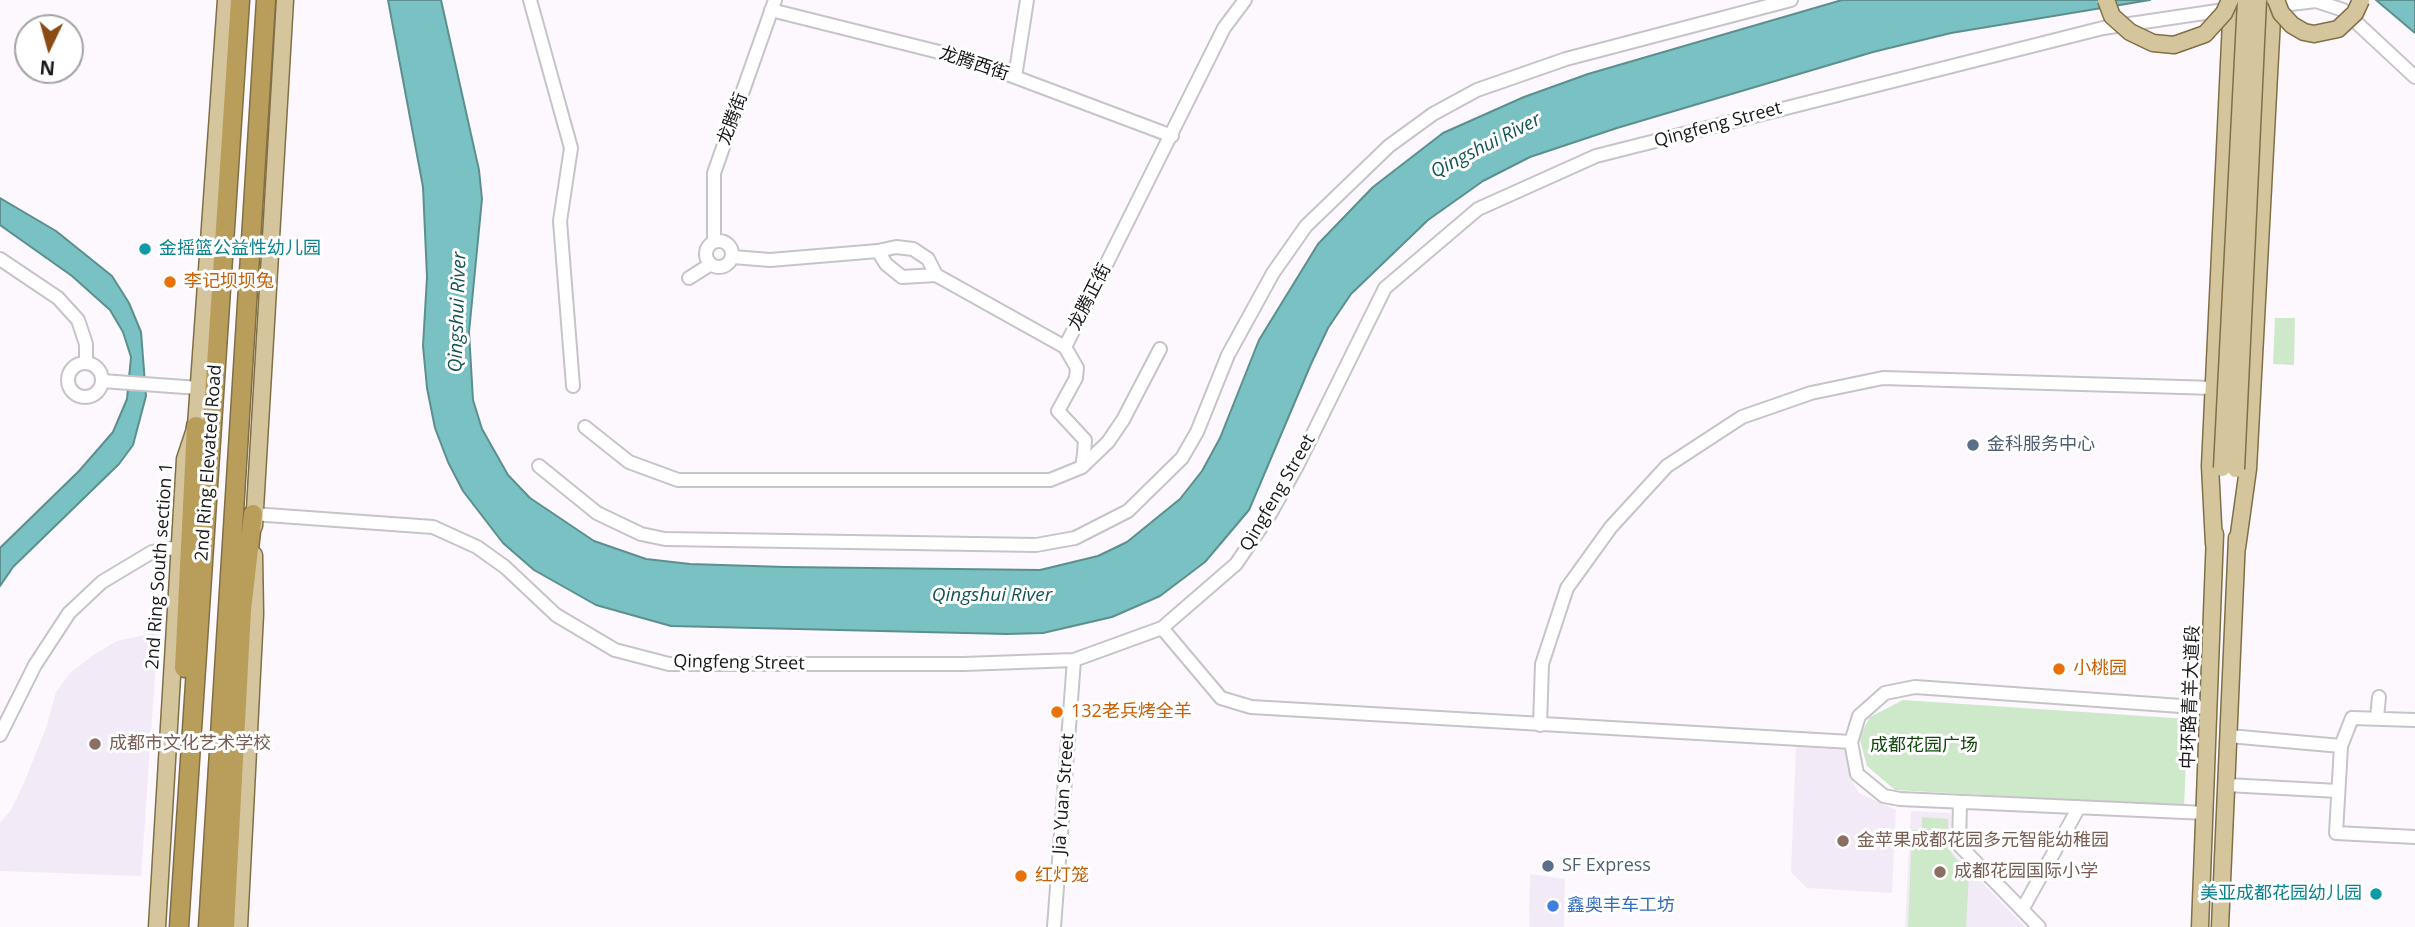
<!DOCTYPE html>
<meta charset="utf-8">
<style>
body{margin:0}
#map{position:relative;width:2415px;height:927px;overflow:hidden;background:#fcf8fe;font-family:"Open Sans",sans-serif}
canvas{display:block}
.north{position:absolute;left:14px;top:14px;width:70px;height:70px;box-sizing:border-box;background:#fff;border:2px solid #a3a3a4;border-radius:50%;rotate:185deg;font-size:19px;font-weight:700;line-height:28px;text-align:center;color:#1a191b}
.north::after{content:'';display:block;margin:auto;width:24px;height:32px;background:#8b4b15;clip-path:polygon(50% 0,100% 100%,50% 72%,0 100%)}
</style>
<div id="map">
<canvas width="2415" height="927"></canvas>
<div class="north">N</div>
</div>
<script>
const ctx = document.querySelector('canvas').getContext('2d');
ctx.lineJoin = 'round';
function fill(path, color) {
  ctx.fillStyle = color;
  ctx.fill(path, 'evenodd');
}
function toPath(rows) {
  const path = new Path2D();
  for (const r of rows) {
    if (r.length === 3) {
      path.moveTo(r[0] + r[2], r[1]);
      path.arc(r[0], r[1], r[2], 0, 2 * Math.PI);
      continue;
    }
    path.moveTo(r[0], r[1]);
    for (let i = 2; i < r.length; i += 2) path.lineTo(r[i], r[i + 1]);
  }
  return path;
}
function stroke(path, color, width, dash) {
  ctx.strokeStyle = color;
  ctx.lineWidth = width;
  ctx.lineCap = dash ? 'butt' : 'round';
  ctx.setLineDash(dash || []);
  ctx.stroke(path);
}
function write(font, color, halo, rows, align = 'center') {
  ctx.font = font + ' "Open Sans","Noto Sans SC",sans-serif';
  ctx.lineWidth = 6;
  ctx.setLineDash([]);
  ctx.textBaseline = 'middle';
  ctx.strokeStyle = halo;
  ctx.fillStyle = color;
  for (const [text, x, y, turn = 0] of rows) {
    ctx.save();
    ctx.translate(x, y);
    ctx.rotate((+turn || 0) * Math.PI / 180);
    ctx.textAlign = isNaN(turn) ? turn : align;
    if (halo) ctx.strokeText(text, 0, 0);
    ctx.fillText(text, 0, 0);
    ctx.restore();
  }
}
const built = toPath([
 [158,632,141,876,0,871,0,823,11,810,24,783,46,728,56,692,70,673,95,654,117,641],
 [1796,747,1845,750,1851,779,1859,793,1896,810,1892,893,1807,888,1791,872],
 [1911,811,1951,813,1951,850,2025,927,1905,927],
 [1530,874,1565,879,1564,927,1529,927]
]);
const green = toPath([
 [2275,318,2295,318,2294,365,2273,364],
 [1903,700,2188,719,2184,806,1895,790,1867,766,1859,737,1870,717],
 [1922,817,1948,819,1948,849,1969,874,1966,927,1908,927,1912,830,1922,830]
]);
const water = toPath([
 [388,0,441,0,479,170,482,199,469,332,473,400,482,429,508,475,530,498,594,541,646,559,690,564,785,567,1040,570,1098,556,1127,542,1180,499,1202,471,1220,438,1259,340,1318,244,1373,187,1443,133,1524,97,1588,74,1842,0,2150,0,1951,33,1873,52,1617,128,1530,157,1483,181,1428,220,1351,294,1328,328,1311,364,1249,510,1205,562,1160,596,1112,617,1043,633,1007,634,671,626,596,605,534,570,503,543,463,491,448,462,435,428,427,388,423,346,427,277,423,187,388,0],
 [2376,0,2415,0,2415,33,2376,0],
 [0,198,56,231,112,276,129,303,141,332,146,396,133,445,119,464,13,567,0,586,0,548,79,471,113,432,127,399,131,357,123,332,110,310,72,276,0,225,0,198]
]);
const minor = toPath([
 [530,0,571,148,560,221,573,386],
 [2273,6,2316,1,2343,10,2415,77],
 [771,10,967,59,1172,136],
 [1015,77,1027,0],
 [719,254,13],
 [714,241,714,173,775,0],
 [878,251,896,247,913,249,928,259,936,275],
 [733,257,770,260,878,251,886,264,902,277,936,275,1065,347,1224,28,1245,0],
 [0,259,58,298,78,320,86,344,86,363],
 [689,278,711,264],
 [85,380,17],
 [102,381,199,388],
 [585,427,629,462,678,480,1050,480,1082,467,1084,454,1085,440,1058,411,1076,378,1077,368,1065,347],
 [539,466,597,513,641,534,665,539,1036,545,1075,538,1128,511,1182,458,1197,432,1228,355,1273,273,1306,226,1389,146,1433,114,1477,90,1566,59,1791,0],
 [1082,467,1108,442,1123,420,1160,349],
 [253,514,433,527,477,547,505,567,556,615,615,650,669,664,964,664,1074,660,1162,628,1236,564,1270,514,1297,466,1385,288,1478,209,1596,156,2103,28,2231,9],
 [1162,628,1221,698,1251,707,1851,742],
 [2377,718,2379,697],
 [2415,720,2352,718,2341,746,2336,833,2415,837],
 [1540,725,1542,664,1567,588,1611,527,1667,466,1742,417,1811,393,1883,378,2214,388],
 [0,735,35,665,69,613,102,582,152,552,179,547],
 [2229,736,2341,746],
 [2227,785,2338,791],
 [1960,802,1959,845,2039,927],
 [2206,813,1900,799,1884,796,1857,774,1851,742,1859,716,1885,693,1915,687,2209,708],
 [2022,910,2079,807],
 [1054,927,1074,660]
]);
const major = toPath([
 [254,526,285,0],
 [2214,544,2210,466,2232,0],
 [2237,548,2248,469,2273,0],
 [157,927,185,459,196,426,226,0],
 [239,927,255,614,254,555],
 [2200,927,2215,534],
 [2220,927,2237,538]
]);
const highway = toPath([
 [184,668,196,426],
 [179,927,240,0],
 [208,927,266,0],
 [225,927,242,610,253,514]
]);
const majorBridge = toPath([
 [2106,0,2112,16,2130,32,2153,43,2174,45,2205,34,2224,13,2230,0],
 [2276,0,2281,13,2292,25,2304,32,2314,34,2338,29,2355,13,2361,0],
 [2222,468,2246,0],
 [2236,469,2258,0]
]);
const markers = [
 [145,249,7,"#0f9aa8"],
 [170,282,7,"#e8710a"],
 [1973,445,7,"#5c6f8a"],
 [2059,669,7,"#e8710a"],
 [1057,712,7,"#e8710a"],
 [95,744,7,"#8d6e63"],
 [1843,841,7,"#8d6e63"],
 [1548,866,7,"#5c6f8a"],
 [1940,872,7,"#8d6e63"],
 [1021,876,7,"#e8710a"],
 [2376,894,7,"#0f9aa8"],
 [1553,906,7,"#3f7fe0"]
];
const streetNames = [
 ["龙腾西街",974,64,18],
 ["龙腾街",733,119,-70],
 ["Qingfeng Street",1718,125,-15],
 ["龙腾正街",1090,297,-63],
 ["2nd Ring Elevated Road",209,463,-86],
 ["Qingfeng Street",1278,493,-60],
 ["2nd Ring South section 1",160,566,-86],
 ["Qingfeng Street",739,663,1],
 ["中环路青羊大道段",2191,697,-88],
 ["Jia Yuan Street",1064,794,-86]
];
const cultureNames = [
 ["金摇篮公益性幼儿园",159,249],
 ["美亚成都花园幼儿园",2362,894,"right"]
];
const foodNames = [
 ["李记坝坝兔",184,282],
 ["小桃园",2073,669],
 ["132老兵烤全羊",1071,712],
 ["红灯笼",1035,876]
];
const serviceNames = [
 ["金科服务中心",1987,445],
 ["SF Express",1562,866]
];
const educationNames = [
 ["成都市文化艺术学校",109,744],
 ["金苹果成都花园多元智能幼稚园",1857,841],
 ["成都花园国际小学",1954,872]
];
const parkNames = [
 ["成都花园广场",1924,746]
];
const shopNames = [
 ["鑫奥丰车工坊",1567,906]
];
const waterNames = [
 ["Qingshui River",1486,146,-27],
 ["Qingshui River",458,312,-88],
 ["Qingshui River",992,596]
];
fill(built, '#f2ebf7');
fill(green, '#cee8ca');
fill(water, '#79c1c2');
stroke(water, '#5c8f90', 2);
stroke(minor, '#c7c4c9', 16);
stroke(major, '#816f45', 19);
stroke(highway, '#816f45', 21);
stroke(minor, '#fff', 12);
stroke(major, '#d5c59d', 16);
stroke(highway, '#b99e5b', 18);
stroke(majorBridge, '#816f45', 19, []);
stroke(majorBridge, '#d5c59d', 16);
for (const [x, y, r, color] of markers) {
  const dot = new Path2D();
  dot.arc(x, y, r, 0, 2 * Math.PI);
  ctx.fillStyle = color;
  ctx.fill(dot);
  stroke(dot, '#fff', 2.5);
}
write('18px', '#1a191b', '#fff', streetNames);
write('18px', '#0d838f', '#fff', cultureNames, 'left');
write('18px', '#c56008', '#fff', foodNames, 'left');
write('18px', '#4e5e75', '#fff', serviceNames, 'left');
write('18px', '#785e54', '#fff', educationNames, 'left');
write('18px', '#13480f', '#fff', parkNames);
write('18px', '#366cbe', '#fff', shopNames, 'left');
write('italic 19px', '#155456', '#fff', waterNames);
</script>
